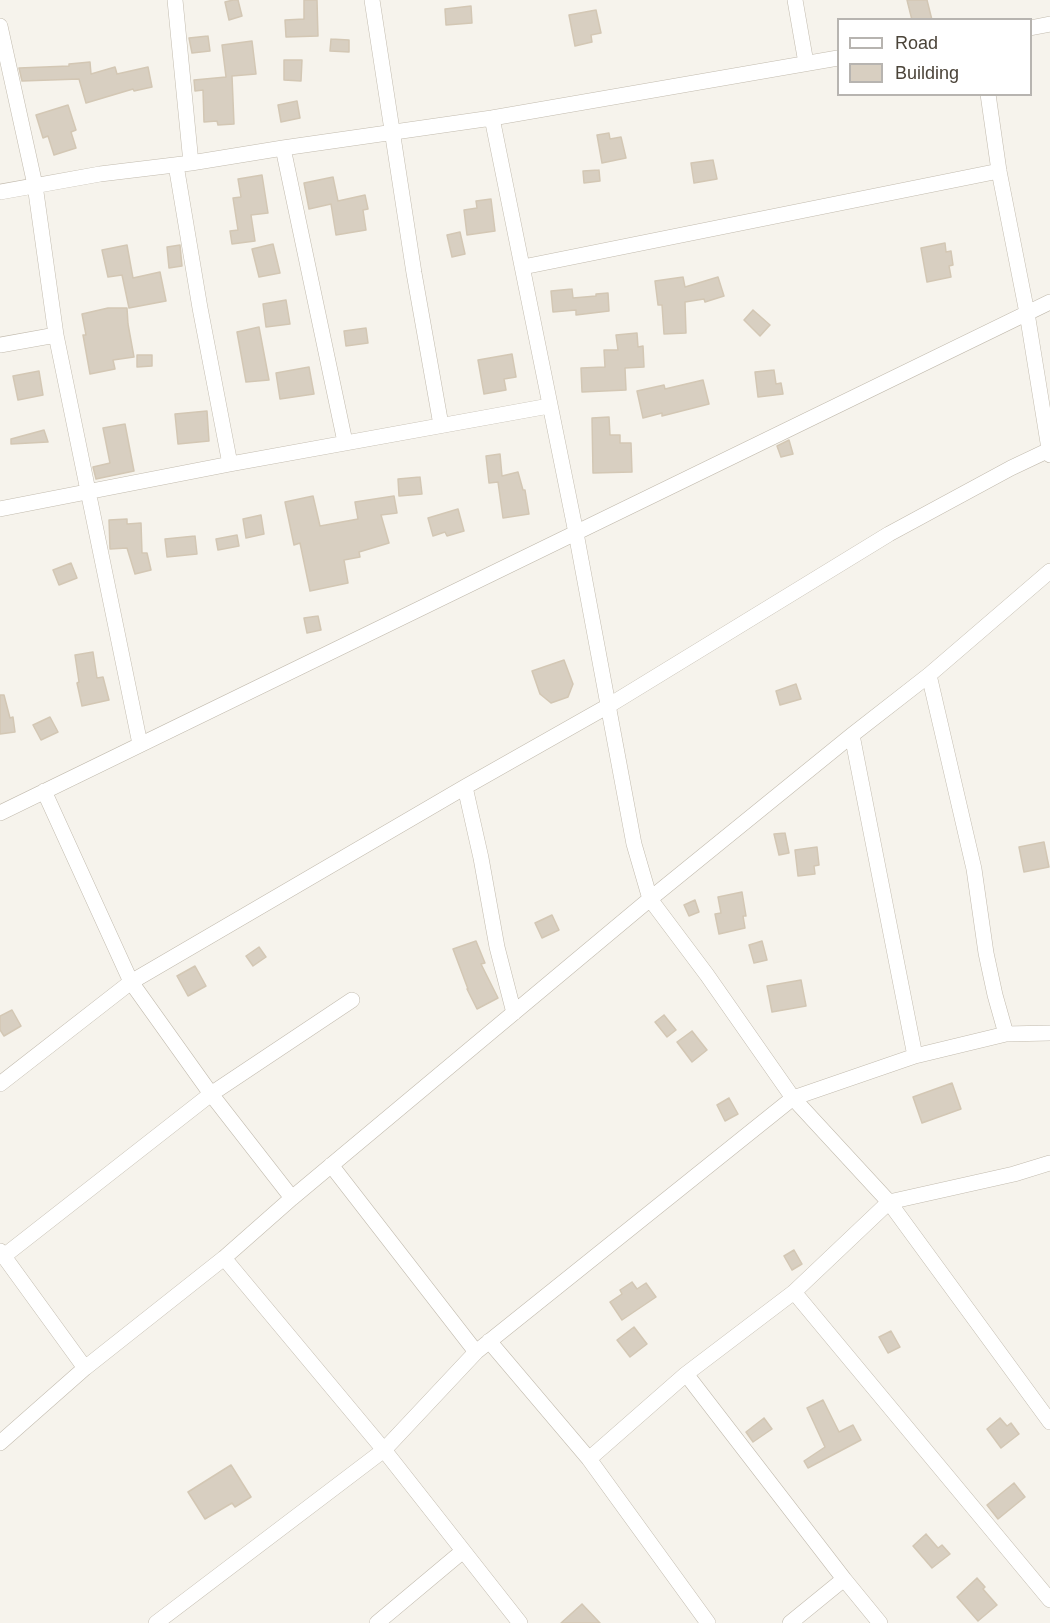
<!DOCTYPE html>
<style>
body{margin:0}
#map{position:relative;width:1050px;height:1623px;overflow:hidden;background:#f6f3ec;font-family:Helvetica,sans-serif}
canvas{display:block}
.legend{position:absolute;left:837px;top:18px;width:195px;height:78px;box-sizing:border-box;background:#fff;border:2px solid #b7b4b0;margin:0;padding:8px 10px;list-style:none;font-size:18px;color:#4b4439}
.legend li{display:flex;align-items:center;gap:12px;height:30px}
.legend b{width:30px;border:2px solid #b7b4b0}
</style>
<div id="map">
<canvas width="1050" height="1623"></canvas>
<ul class="legend">
<li><b style="height:8px;background:#fff"></b>Road</li>
<li><b style="height:16px;background:#d8cfc1"></b>Building</li>
</ul>
</div>
<script>
const ctx = document.querySelector('canvas').getContext('2d');
ctx.lineJoin = 'round';
function fill(path, color) {
  ctx.fillStyle = color;
  ctx.fill(path, 'evenodd');
}
function toPath(rows) {
  const path = new Path2D();
  for (const r of rows) {
    path.moveTo(r[0], r[1]);
    for (let i = 2; i < r.length; i += 2) path.lineTo(r[i], r[i + 1]);
  }
  return path;
}
function stroke(path, color, width, dash) {
  ctx.strokeStyle = color;
  ctx.lineWidth = width;
  ctx.lineCap = dash ? 'butt' : 'round';
  ctx.setLineDash(dash || []);
  ctx.stroke(path);
}
const building = toPath([
 [233,0,238,0,242,16,229,20,225,2,233,0],
 [304,0,317,0,318,36,286,37,285,20,304,19,304,0],
 [907,0,927,0,932,20,912,20,907,0],
 [471,6,472,23,446,25,445,9,471,6],
 [596,10,601,33,591,35,592,42,575,46,569,15,596,10],
 [208,36,210,51,192,53,189,38,208,36],
 [331,39,349,40,349,52,330,51,331,39],
 [252,41,256,74,232,76,234,124,218,125,217,121,204,122,203,90,195,91,194,80,226,77,222,45,252,41],
 [284,60,302,60,301,81,284,80,284,60],
 [90,62,91,74,115,67,117,74,148,67,152,87,134,91,133,89,86,103,79,79,22,81,19,68,69,66,69,64,90,62],
 [297,101,300,118,281,122,278,105,297,101],
 [68,105,76,130,71,132,76,148,54,155,48,136,43,138,36,115,68,105],
 [609,133,610,139,621,137,626,158,602,163,597,135,609,133],
 [713,160,717,179,694,183,691,163,713,160],
 [599,170,600,181,584,183,583,171,599,170],
 [262,175,268,213,251,215,255,241,232,244,230,231,238,230,233,198,241,197,238,179,262,175],
 [333,177,338,201,365,195,368,209,363,210,366,230,336,235,331,204,309,209,304,183,333,177],
 [491,199,495,231,467,235,464,210,477,208,476,201,491,199],
 [460,232,465,254,452,257,447,235,460,232],
 [945,243,946,252,951,251,953,265,949,266,951,277,927,282,921,248,945,243],
 [273,244,280,273,259,277,252,249,273,244],
 [127,245,133,278,160,272,166,301,129,308,122,275,108,277,102,250,127,245],
 [180,245,182,266,169,268,167,247,180,245],
 [683,277,685,287,718,277,724,296,705,302,704,299,685,302,686,333,664,334,662,305,658,305,655,281,683,277],
 [572,289,573,298,596,296,596,294,608,293,609,311,576,315,576,310,553,312,551,291,572,289],
 [286,300,290,324,266,327,263,304,286,300],
 [108,308,127,308,128,324,134,357,113,360,115,369,90,374,83,335,86,335,82,314,108,308],
 [753,310,770,325,760,336,744,320,753,310],
 [259,327,269,380,246,382,237,332,259,327],
 [366,328,368,343,346,346,344,331,366,328],
 [637,333,638,347,643,346,644,367,625,368,626,390,582,392,581,368,605,367,604,350,618,350,616,335,637,333],
 [512,354,516,377,504,379,506,390,484,394,478,360,512,354],
 [137,355,152,355,152,366,137,367,137,355],
 [309,367,314,394,280,399,276,373,309,367],
 [774,370,776,384,781,383,783,394,758,397,755,372,774,370],
 [39,371,43,395,18,400,13,376,39,371],
 [703,380,709,404,662,416,662,413,643,418,637,391,664,385,665,389,703,380],
 [207,411,209,441,178,444,175,414,207,411],
 [609,417,610,435,620,435,620,443,631,443,632,472,593,473,592,418,609,417],
 [125,424,134,471,96,479,93,467,110,463,103,428,125,424],
 [44,430,48,442,11,444,11,439,44,430],
 [789,440,793,454,781,457,777,446,789,440],
 [500,454,502,476,518,472,523,490,525,490,529,514,503,518,498,482,489,483,486,456,500,454],
 [420,477,422,494,399,496,398,479,420,477],
 [313,496,320,526,358,519,355,502,394,496,397,513,381,515,389,543,359,552,360,557,344,560,348,583,310,591,300,543,294,545,285,502,313,496],
 [458,509,464,531,447,536,445,532,433,536,428,518,458,509],
 [261,515,264,534,246,538,243,519,261,515],
 [127,519,127,524,141,523,142,553,147,553,151,570,135,574,127,548,110,549,109,520,127,519],
 [237,535,239,546,218,550,216,539,237,535],
 [195,536,197,554,167,557,165,539,195,536],
 [71,563,77,578,59,585,53,570,71,563],
 [318,616,321,630,307,633,304,618,318,616],
 [93,652,97,678,103,677,109,700,82,706,77,683,79,682,75,655,93,652],
 [564,660,573,684,568,697,551,703,540,694,532,671,564,660],
 [796,684,801,699,780,705,776,691,796,684],
 [0,695,4,695,10,718,13,717,15,732,0,734,0,695],
 [50,717,58,732,41,740,33,725,50,717],
 [785,833,789,853,779,855,774,834,785,833],
 [1044,842,1049,867,1024,872,1019,847,1044,842],
 [817,847,819,865,814,866,815,874,798,876,795,850,817,847],
 [742,892,746,916,743,916,745,928,719,934,715,914,721,913,718,897,742,892],
 [695,900,699,912,689,916,684,905,695,900],
 [552,915,559,930,542,938,535,923,552,915],
 [476,941,485,963,481,964,498,998,477,1009,467,989,468,989,453,949,476,941],
 [762,941,767,960,754,963,749,945,762,941],
 [259,947,266,957,253,966,246,956,259,947],
 [195,966,206,986,188,996,177,976,195,966],
 [801,980,806,1006,772,1012,767,986,801,980],
 [12,1010,21,1026,4,1036,0,1030,0,1016,12,1010],
 [664,1015,676,1030,667,1037,655,1022,664,1015],
 [692,1031,707,1050,692,1062,677,1042,692,1031],
 [952,1083,961,1109,922,1123,913,1097,952,1083],
 [729,1098,738,1114,725,1121,717,1105,729,1098],
 [794,1250,802,1264,792,1270,784,1256,794,1250],
 [632,1282,637,1289,646,1283,656,1297,622,1320,610,1302,622,1294,620,1290,632,1282],
 [634,1327,647,1344,630,1357,617,1340,634,1327],
 [891,1331,900,1347,888,1353,879,1337,891,1331],
 [823,1400,839,1432,853,1425,861,1440,808,1468,804,1461,825,1447,807,1408,823,1400],
 [764,1418,772,1429,753,1442,746,1432,764,1418],
 [1000,1418,1007,1426,1011,1423,1019,1434,1001,1448,987,1429,1000,1418],
 [231,1465,251,1497,235,1507,232,1503,205,1519,188,1492,231,1465],
 [1014,1483,1025,1497,998,1519,987,1505,1014,1483],
 [926,1534,938,1548,942,1545,950,1554,932,1568,913,1546,926,1534],
 [977,1578,985,1587,983,1589,997,1605,978,1621,957,1597,977,1578],
 [582,1604,600,1623,561,1623,582,1604]
]);
const street = toPath([
 [175,0,191,163],
 [372,0,414,273,441,425],
 [795,0,806,63],
 [0,26,35,185,56,335,140,744],
 [1030,28,1050,24],
 [988,94,999,171,1027,313,1050,455],
 [492,118,576,533,634,844,650,899,707,975,793,1098,889,1202,1050,1422],
 [283,148,345,442],
 [176,165,200,308,230,464],
 [0,192,100,174,191,163,283,148,492,118,838,58],
 [523,267,999,171],
 [0,345,56,335],
 [0,509,230,464,549,406],
 [929,675,974,869,986,953,995,995,1006,1034],
 [852,735,915,1056],
 [465,787,481,858,497,947,514,1013],
 [44,791,131,982,211,1094,292,1198],
 [0,813,1050,302],
 [0,1084,131,982,465,787,608,706,889,534,1011,468,1049,450],
 [331,1165,476,1352],
 [0,1251,85,1368],
 [4,1256,211,1094,352,1000],
 [224,1258,384,1450,520,1623],
 [794,1292,1050,1600],
 [489,1341,589,1459,708,1623],
 [686,1374,844,1579,880,1623],
 [0,1443,85,1368,224,1258,292,1198,650,899,852,735,929,675,1050,571],
 [589,1459,686,1374,794,1292,889,1202,1014,1174,1050,1163],
 [156,1623,384,1450,476,1352,793,1098,915,1056,1006,1034,1050,1033],
 [377,1623,463,1551],
 [790,1623,844,1579]
]);
fill(building, '#d8cfc1');
stroke(building, '#d3c7b4', 1.5);
stroke(street, '#c2bbae', 16);
stroke(street, '#fff', 15);
</script>
